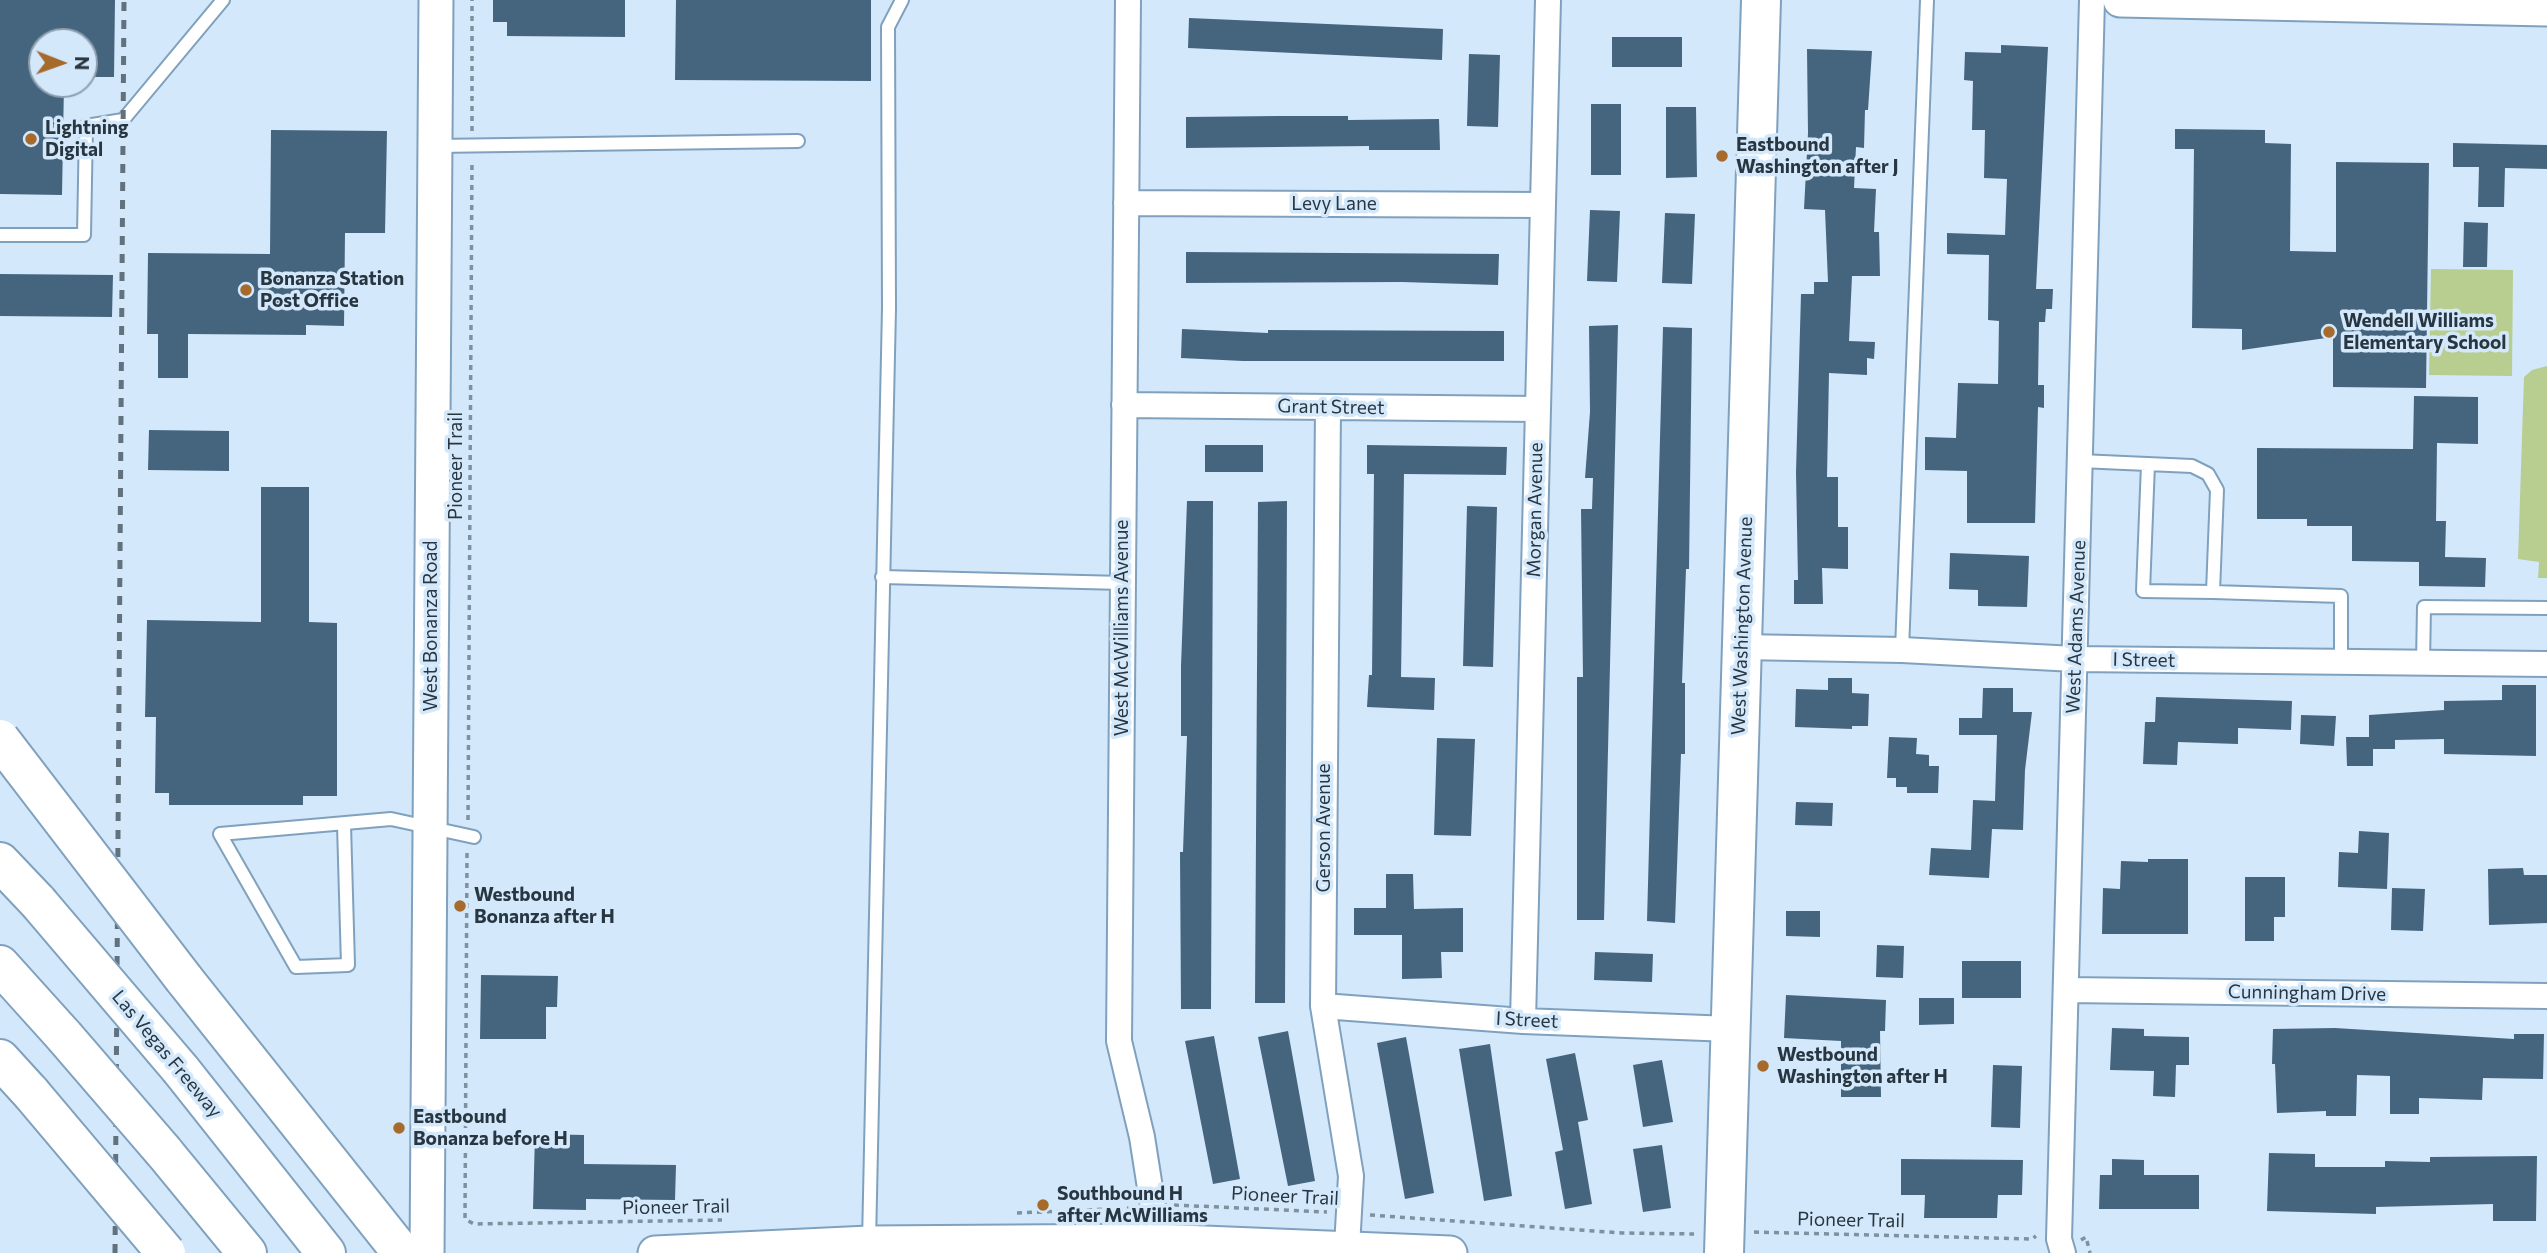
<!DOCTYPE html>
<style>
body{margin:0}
#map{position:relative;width:2547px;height:1253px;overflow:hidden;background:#d3e8fa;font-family:Commissioner,sans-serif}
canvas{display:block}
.north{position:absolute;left:28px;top:28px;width:70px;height:70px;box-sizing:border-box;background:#d3e8fa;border:2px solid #8fa1b0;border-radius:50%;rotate:91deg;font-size:19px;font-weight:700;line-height:28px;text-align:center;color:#283641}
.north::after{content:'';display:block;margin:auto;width:24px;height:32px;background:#a66b2c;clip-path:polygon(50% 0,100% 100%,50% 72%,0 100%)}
</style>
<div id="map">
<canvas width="2547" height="1253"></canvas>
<div class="north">N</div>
</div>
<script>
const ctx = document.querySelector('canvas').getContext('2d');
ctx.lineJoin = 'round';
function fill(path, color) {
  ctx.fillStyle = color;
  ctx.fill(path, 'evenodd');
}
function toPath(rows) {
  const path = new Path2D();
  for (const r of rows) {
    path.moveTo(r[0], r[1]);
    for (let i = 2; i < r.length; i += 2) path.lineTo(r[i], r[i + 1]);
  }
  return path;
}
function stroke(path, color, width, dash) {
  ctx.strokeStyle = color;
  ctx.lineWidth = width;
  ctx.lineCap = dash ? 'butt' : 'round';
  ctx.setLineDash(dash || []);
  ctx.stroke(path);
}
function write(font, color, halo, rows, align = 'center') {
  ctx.font = font + ' Commissioner,sans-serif';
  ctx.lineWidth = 7;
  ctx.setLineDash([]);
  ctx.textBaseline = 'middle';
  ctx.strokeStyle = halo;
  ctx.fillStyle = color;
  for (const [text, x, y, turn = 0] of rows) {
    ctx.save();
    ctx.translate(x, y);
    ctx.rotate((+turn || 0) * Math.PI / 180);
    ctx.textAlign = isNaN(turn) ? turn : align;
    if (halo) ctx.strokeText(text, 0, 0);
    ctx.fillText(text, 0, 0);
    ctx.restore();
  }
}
const green = toPath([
 [2431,269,2513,270,2512,376,2429,375],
 [2547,366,2547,578,2538,578,2539,562,2518,559,2524,377,2532,370]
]);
const building = toPath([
 [0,0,115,0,114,77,84,77,84,42,42,42,42,84,64,84,62,195,0,194],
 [493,0,625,0,625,37,507,36,507,22,493,22],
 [676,0,871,0,871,81,675,80],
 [1189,18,1443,29,1442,60,1188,48],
 [1612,37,1682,37,1682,67,1612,67],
 [2001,45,2048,47,2036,289,2053,289,2052,309,2046,309,2045,322,2039,322,2038,385,2044,385,2044,408,2038,407,2035,523,1967,523,1967,471,1925,470,1925,437,1956,438,1958,383,1998,384,1999,321,1988,320,1989,255,1947,254,1947,233,2005,235,2007,179,1984,178,1985,130,1972,130,1973,81,1964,80,1965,52,2001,53],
 [1807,49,1872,51,1868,110,1865,110,1864,148,1856,147,1854,188,1876,189,1874,232,1879,232,1880,276,1852,276,1849,341,1875,342,1874,359,1867,358,1867,375,1829,373,1827,477,1838,477,1838,527,1848,527,1848,569,1822,568,1823,604,1794,604,1794,580,1798,580,1796,472,1801,294,1814,294,1814,282,1828,282,1825,210,1804,209,1808,133],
 [1469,54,1500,55,1498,127,1467,126],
 [1591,104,1621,104,1621,175,1591,175],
 [1666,107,1696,107,1697,177,1666,178],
 [1277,116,1348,116,1348,120,1439,119,1440,150,1369,150,1369,146,1186,148,1186,117],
 [2175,129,2265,130,2265,143,2291,144,2290,251,2336,252,2336,162,2429,163,2426,388,2333,387,2333,337,2242,350,2242,329,2192,328,2194,149,2175,149],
 [271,130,387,131,385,233,345,233,344,326,306,325,306,335,188,334,188,378,158,378,158,334,147,334,148,253,270,254],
 [2453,143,2547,145,2547,169,2505,168,2504,207,2478,207,2479,167,2453,167],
 [1590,210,1620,211,1617,282,1587,281],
 [1665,213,1695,214,1692,284,1662,283],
 [2464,222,2488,223,2487,267,2463,267],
 [1186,252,1499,254,1498,285,1402,282,1186,283],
 [0,274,113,275,112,317,0,316],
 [1618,325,1604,920,1577,920,1577,677,1583,677,1581,509,1592,509,1593,478,1585,478,1590,412,1589,326],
 [1663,327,1692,328,1689,569,1686,569,1682,683,1685,683,1685,754,1681,754,1675,923,1647,921],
 [1182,329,1268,333,1268,330,1504,331,1504,361,1243,361,1181,358],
 [2414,396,2478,397,2478,444,2437,443,2436,521,2446,521,2445,557,2486,558,2485,587,2419,586,2419,562,2352,561,2352,526,2307,526,2307,519,2257,519,2257,448,2413,449],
 [149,430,229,431,229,471,148,470],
 [1205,445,1263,445,1263,472,1205,472],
 [1367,445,1507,447,1506,475,1404,474,1401,677,1435,678,1434,710,1367,707,1369,675,1372,675,1374,474,1367,474],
 [261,487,309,487,309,622,337,623,337,796,303,796,303,805,169,805,169,793,155,793,156,717,145,717,147,620,261,622],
 [1187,501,1213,501,1211,1009,1181,1009,1180,852,1183,852,1187,736,1181,736,1181,666],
 [1287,501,1285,1003,1255,1003,1258,502],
 [1467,506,1497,507,1493,667,1463,666],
 [1950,553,2029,556,2027,607,1978,606,1978,590,1949,589],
 [1828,678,1852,678,1852,693,1869,694,1868,726,1852,726,1852,729,1795,727,1796,689,1828,690],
 [2502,685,2536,685,2536,756,2444,754,2444,739,2395,740,2395,749,2373,749,2373,766,2347,766,2346,737,2369,737,2369,715,2444,710,2444,701,2502,700],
 [1983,688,2013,688,2013,712,2032,712,2025,770,2023,830,1992,829,1989,878,1929,875,1931,848,1971,850,1973,800,1995,801,1997,735,1959,735,1959,718,1982,718],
 [2156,697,2292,701,2291,730,2238,728,2238,744,2178,742,2177,765,2143,764,2145,722,2155,722],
 [2301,715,2336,716,2334,746,2300,744],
 [1889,737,1917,738,1916,754,1929,755,1929,766,1939,766,1938,793,1907,793,1907,787,1896,787,1896,778,1887,778],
 [1437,738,1475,739,1471,836,1434,835],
 [1796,802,1833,803,1832,826,1795,825],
 [2359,831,2389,833,2387,889,2338,887,2339,852,2358,853],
 [2148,859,2188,859,2188,934,2102,934,2103,888,2120,889,2121,861,2148,862],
 [2523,868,2524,875,2547,875,2547,923,2489,925,2488,869],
 [1386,874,1413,874,1414,909,1463,908,1463,952,1441,952,1442,978,1402,979,1402,935,1354,935,1354,908,1386,908],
 [2245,877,2285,877,2285,917,2274,917,2274,941,2245,941],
 [2392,888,2425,889,2423,931,2391,930],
 [1786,911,1820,911,1820,937,1786,936],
 [1877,945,1904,946,1903,978,1876,977],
 [1595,952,1653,954,1652,982,1594,980],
 [1962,961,2021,961,2021,998,1962,998],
 [481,975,558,976,557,1007,546,1007,546,1039,480,1039],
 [1786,995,1886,1000,1885,1031,1880,1031,1881,1097,1841,1097,1841,1041,1784,1038],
 [1919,998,1954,998,1954,1024,1919,1025],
 [2112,1028,2144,1029,2144,1036,2189,1037,2189,1065,2176,1065,2175,1097,2153,1096,2154,1071,2110,1070],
 [2335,1028,2514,1039,2514,1034,2544,1034,2543,1079,2483,1078,2482,1100,2419,1098,2419,1114,2390,1114,2390,1076,2357,1075,2356,1116,2326,1116,2326,1111,2277,1113,2275,1064,2272,1064,2273,1029],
 [1288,1031,1315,1181,1288,1186,1258,1037],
 [1214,1036,1240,1179,1213,1184,1185,1041],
 [1406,1037,1434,1193,1405,1199,1377,1043],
 [1490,1044,1512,1196,1484,1201,1459,1049],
 [1575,1053,1588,1120,1578,1122,1592,1204,1565,1209,1555,1152,1563,1150,1546,1059],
 [1662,1060,1673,1122,1643,1127,1633,1065],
 [1993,1065,2022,1066,2020,1128,1991,1127],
 [535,1134,584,1135,584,1164,676,1165,675,1200,586,1199,586,1210,533,1209],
 [1662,1145,1671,1208,1643,1212,1633,1149],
 [2269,1153,2315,1154,2315,1167,2385,1167,2385,1161,2430,1162,2430,1157,2537,1156,2536,1221,2493,1221,2493,1204,2376,1207,2376,1214,2267,1211],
 [1901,1159,2023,1160,2022,1195,1998,1195,1997,1218,1924,1218,1925,1195,1901,1195],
 [2112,1159,2144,1160,2144,1175,2199,1175,2199,1209,2099,1209,2100,1175,2112,1175]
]);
const path = toPath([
 [472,131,472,0],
 [468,820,472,160],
 [467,853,465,1219,474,1224,722,1220],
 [1174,1205,1327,1212],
 [1017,1213,1132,1208],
 [1370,1215,1622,1233,1694,1234],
 [1754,1232,2032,1239,2036,1236],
 [2081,1240,2086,1237,2090,1253]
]);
const lane = toPath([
 [435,146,798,141],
 [0,235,84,235,86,126,123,120,223,0],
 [2080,461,2192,466,2208,474,2217,490,2213,592,2341,596,2341,662],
 [2148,464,2143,591,2213,592],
 [882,577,1123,583],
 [1902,650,1927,0],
 [2423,663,2424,607,2547,608],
 [344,825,348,965,296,967,220,834,391,819,474,837],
 [869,1242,889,308,888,27,902,0]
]);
const street = toPath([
 [1128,0,1119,1041,1142,1137,1153,1207,1155,1253],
 [1126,203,1543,205],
 [1124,405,1538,409],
 [1328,407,1323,1006,1351,1176,1347,1247],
 [1742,647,1902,650,2075,659,2547,664],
 [2067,990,2547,996],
 [1323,1006,1523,1021,1731,1029],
 [1523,1021,1548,0],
 [2063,1253,2059,1239,2092,0]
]);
const secondary = toPath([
 [2120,0,2547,9],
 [427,1253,436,0],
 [655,1253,869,1243,1155,1241,1450,1253]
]);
const primary = toPath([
 [1724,1253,1761,0]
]);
const highway = toPath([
 [0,862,38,902],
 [0,965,64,1036],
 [184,979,402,1253],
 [0,1059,31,1093],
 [181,1070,326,1253],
 [164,1152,247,1253]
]);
const rail = toPath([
 [115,1253,124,0]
]);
const highwayBridge = toPath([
 [0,739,184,979],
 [38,902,181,1070],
 [64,1036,164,1152],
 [31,1093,166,1253]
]);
const markers = [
 [31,139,7,"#a66b2c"],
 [1722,156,7,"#a66b2c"],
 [246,290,7,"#a66b2c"],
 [2329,332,7,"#a66b2c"],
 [460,906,7,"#a66b2c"],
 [1763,1066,7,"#a66b2c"],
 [399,1128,7,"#a66b2c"],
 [1043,1205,7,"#a66b2c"]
];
const poiNames = [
 ["Lightning",45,128],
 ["Digital",45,150],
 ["Eastbound",1736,145],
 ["Washington after J",1736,167],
 ["Bonanza Station",260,279],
 ["Post Office",260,301],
 ["Wendell Williams",2343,321],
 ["Elementary School",2343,343],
 ["Westbound",474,895],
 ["Bonanza after H",474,917],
 ["Westbound",1777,1055],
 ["Washington after H",1777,1077],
 ["Eastbound",413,1117],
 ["Bonanza before H",413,1139],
 ["Southbound H",1057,1194],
 ["after McWilliams",1057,1216]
];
const streetNames = [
 ["Levy Lane",1334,204],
 ["Grant Street",1331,407,1],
 ["Pioneer Trail",456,466,-90],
 ["Morgan Avenue",1535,510,-89],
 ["West Bonanza Road",431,626,-90],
 ["West Washington Avenue",1742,626,-88],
 ["West Adams Avenue",2076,627,-88],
 ["West McWilliams Avenue",1122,628,-90],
 ["I Street",2144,660,1],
 ["Gerson Avenue",1324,828,-90],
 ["Cunningham Drive",2307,993,1],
 ["I Street",1527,1020,3],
 ["Las Vegas Freeway",167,1054,50],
 ["Pioneer Trail",1285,1196,3],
 ["Pioneer Trail",676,1207,-1],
 ["Pioneer Trail",1851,1220,1]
];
fill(green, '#b8ce90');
fill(building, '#45657e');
stroke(lane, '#80a1bd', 16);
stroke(street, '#80a1bd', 28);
stroke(secondary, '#80a1bd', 37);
stroke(primary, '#80a1bd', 42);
stroke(highway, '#80a1bd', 42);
stroke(path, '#7f919f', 3.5, [5, 5]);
stroke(lane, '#fff', 12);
stroke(street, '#fff', 24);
stroke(secondary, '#fff', 33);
stroke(primary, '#fff', 38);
stroke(highway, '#fff', 38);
stroke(rail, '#61717e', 5, [9, 9]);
stroke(highwayBridge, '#80a1bd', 42, []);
stroke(highwayBridge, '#fff', 38);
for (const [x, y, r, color] of markers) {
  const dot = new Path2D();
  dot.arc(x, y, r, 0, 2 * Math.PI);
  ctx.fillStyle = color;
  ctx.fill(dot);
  stroke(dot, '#d3e8fa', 2.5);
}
write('bold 19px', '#283641', '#d3e8fa', poiNames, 'left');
write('19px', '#283641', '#d3e8fa', streetNames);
</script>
